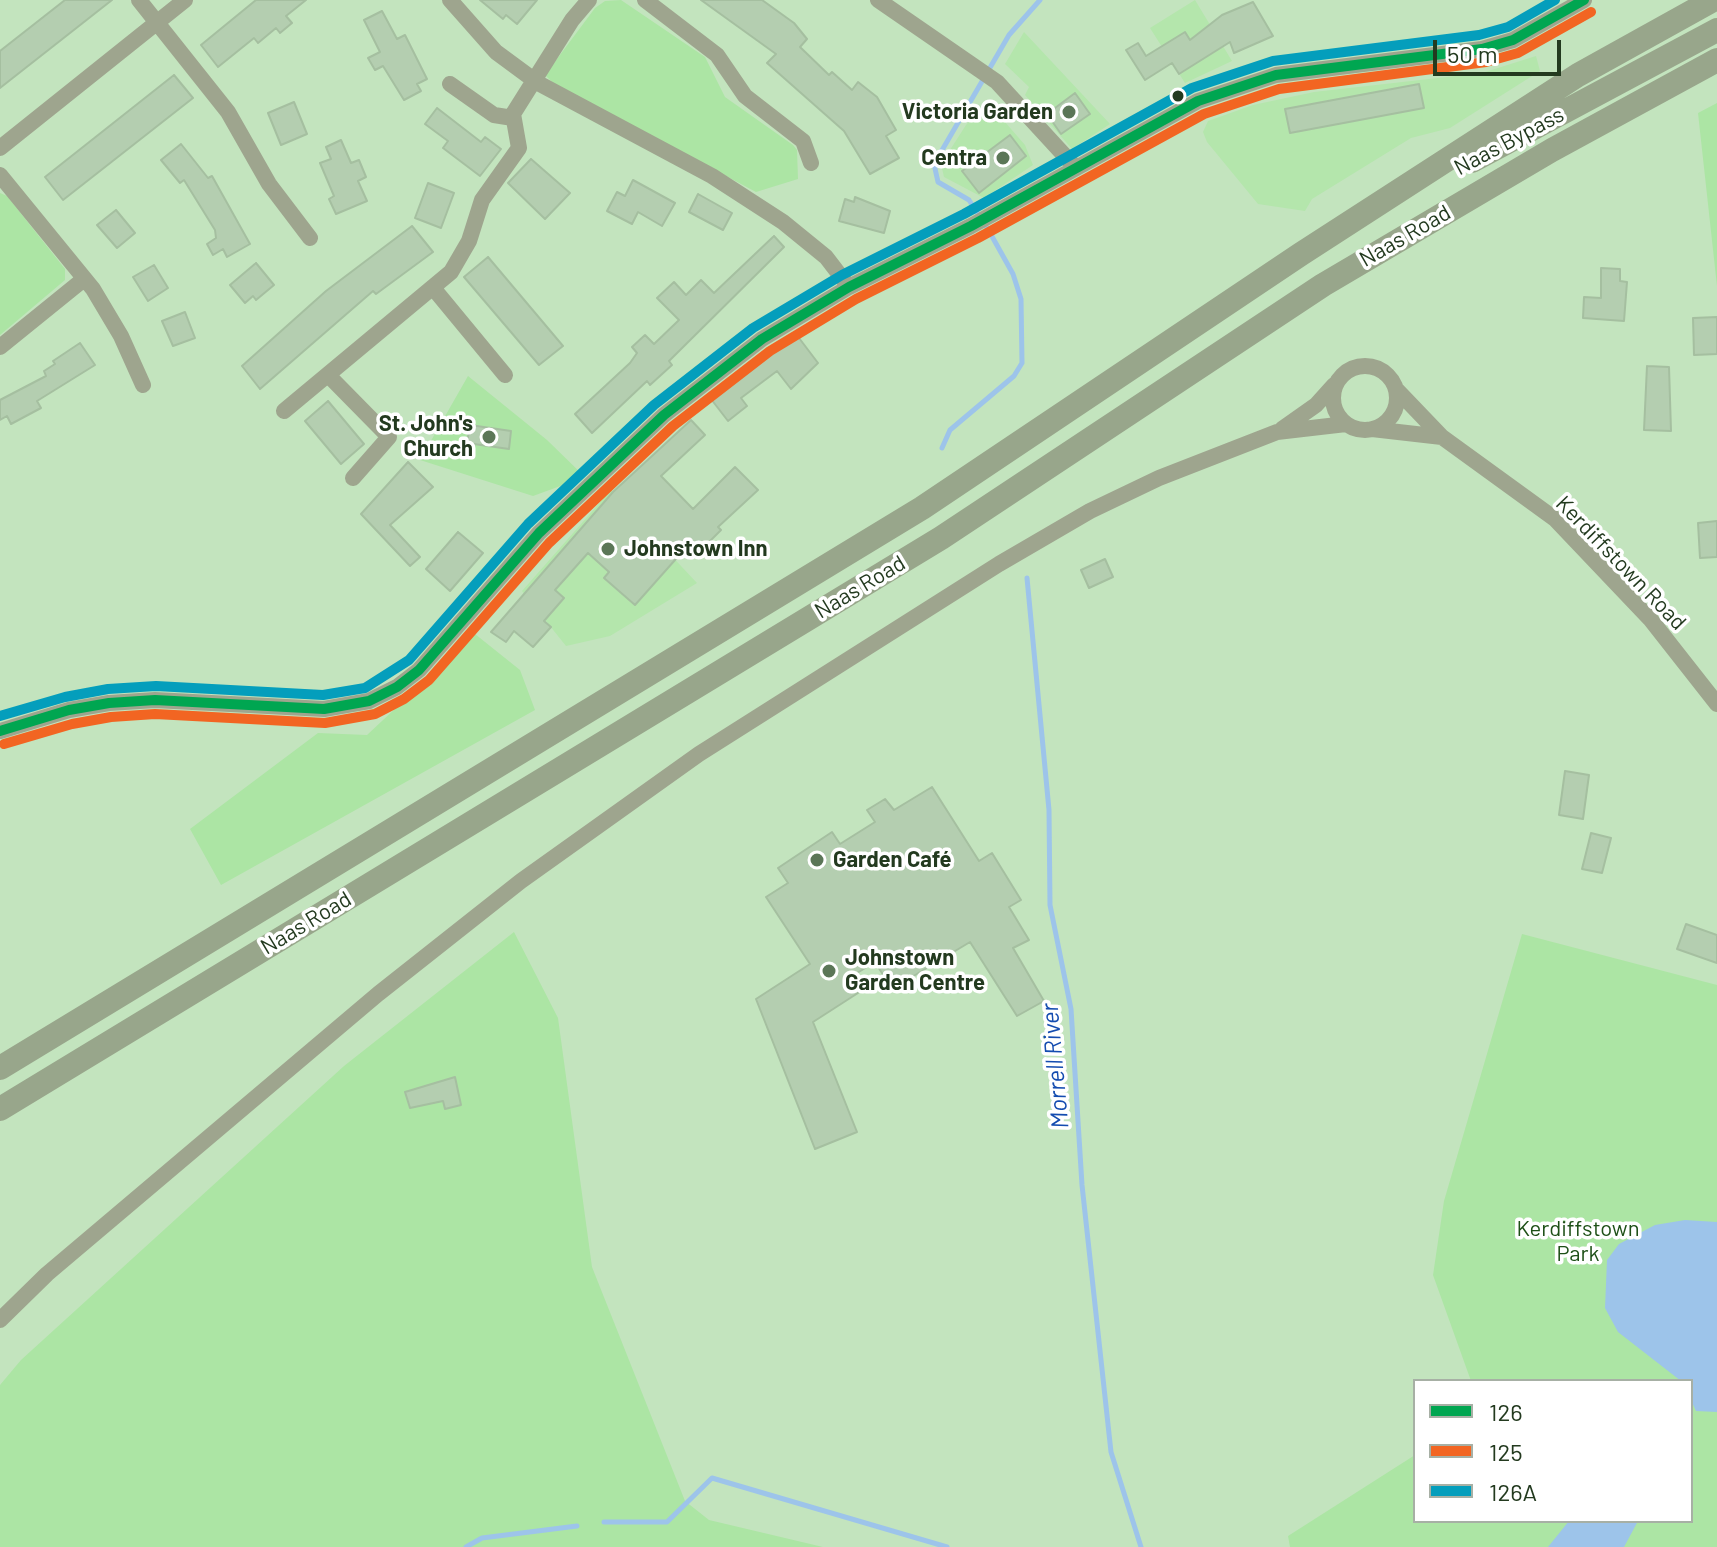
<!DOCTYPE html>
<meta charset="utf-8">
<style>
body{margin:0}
#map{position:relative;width:1717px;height:1547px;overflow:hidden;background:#c3e4be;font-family:Barlow,sans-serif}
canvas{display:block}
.legend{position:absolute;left:1413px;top:1379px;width:280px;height:144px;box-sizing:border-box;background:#fff;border:2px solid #a7b0a5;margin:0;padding:10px 14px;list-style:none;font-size:24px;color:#233a1f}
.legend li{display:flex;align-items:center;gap:16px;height:40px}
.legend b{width:40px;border:2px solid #a7b0a5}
.scale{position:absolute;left:1433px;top:40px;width:128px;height:36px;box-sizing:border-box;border:4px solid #233a1f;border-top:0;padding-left:10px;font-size:24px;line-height:28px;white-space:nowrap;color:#233a1f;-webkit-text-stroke:6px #fff;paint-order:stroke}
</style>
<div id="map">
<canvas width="1717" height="1547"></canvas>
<ul class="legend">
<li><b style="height:10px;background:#00a651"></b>126</li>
<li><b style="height:10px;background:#f26522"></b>125</li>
<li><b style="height:10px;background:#049ebc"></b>126A</li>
</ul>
<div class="scale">50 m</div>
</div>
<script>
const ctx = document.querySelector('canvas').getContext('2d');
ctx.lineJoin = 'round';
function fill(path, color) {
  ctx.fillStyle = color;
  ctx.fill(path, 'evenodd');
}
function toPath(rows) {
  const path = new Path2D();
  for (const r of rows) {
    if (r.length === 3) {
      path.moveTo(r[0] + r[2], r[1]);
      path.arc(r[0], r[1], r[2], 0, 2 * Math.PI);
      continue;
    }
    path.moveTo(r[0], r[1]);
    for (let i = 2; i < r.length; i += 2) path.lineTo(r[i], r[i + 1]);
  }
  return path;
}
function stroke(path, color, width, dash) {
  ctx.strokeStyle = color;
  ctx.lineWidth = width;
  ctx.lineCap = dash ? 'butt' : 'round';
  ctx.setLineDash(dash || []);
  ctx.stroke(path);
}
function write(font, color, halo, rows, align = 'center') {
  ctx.font = font + ' Barlow,sans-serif';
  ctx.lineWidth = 7;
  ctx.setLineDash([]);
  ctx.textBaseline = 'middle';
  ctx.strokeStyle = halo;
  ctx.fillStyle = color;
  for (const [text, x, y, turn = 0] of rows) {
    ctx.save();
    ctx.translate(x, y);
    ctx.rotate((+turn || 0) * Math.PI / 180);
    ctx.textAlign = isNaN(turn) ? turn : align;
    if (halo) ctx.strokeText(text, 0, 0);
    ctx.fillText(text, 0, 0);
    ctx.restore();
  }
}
const built = toPath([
 [1195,0,1232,61,1185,83,1150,28],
 [1024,32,1110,124,1072,149,1025,95,1029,87,1005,64],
 [1536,56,1540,71,1450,128,1411,138,1312,199,1305,211,1258,204,1207,142,1203,132,1208,121,1253,105,1314,92,1482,73],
 [984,105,998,114,1025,145,1033,165,984,198,944,177,941,164,966,125],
 [611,490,649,524,666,550,697,583,610,636,566,646,522,591]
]);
const green = toPath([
 [621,0,705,57,725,97,793,145,797,150,798,179,756,192,554,84,545,75,595,8,605,1],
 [1717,103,1717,286,1698,113],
 [0,193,7,196,65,269,65,280,0,335],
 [468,376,547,440,585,477,533,496,420,460],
 [475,634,520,670,535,710,221,885,190,829,318,733,367,735],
 [514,932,558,1018,592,1267,685,1501,709,1520,823,1547,0,1547,0,1385,21,1360,344,1066],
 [1522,934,1717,985,1717,1547,1290,1547,1288,1536,1415,1455,1415,1521,1691,1521,1691,1381,1471,1381,1433,1275,1444,1201]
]);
const water = toPath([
 [1685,1220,1717,1222,1717,1412,1696,1411,1691,1400,1691,1381,1681,1381,1618,1332,1605,1308,1607,1260,1619,1244,1655,1225],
 [1569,1521,1638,1521,1624,1547,1548,1547]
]);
const stream = toPath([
 [942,448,950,430,1014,376,1022,363,1021,299,1013,274,989,231,969,200,938,182,934,164,1009,35,1040,0],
 [1027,578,1049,810,1050,905,1071,1009,1082,1185,1111,1452,1141,1547],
 [604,1522,667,1522,712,1478,947,1547],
 [466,1547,482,1538,577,1526]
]);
const building = toPath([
 [65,0,112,0,0,88,0,51,65,0],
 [256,0,306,0,286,16,292,23,280,33,276,28,258,43,254,38,218,67,201,45,256,0],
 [480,0,537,0,517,24,506,15,503,19,480,0],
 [701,0,762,0,794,23,807,39,800,47,829,75,832,72,852,90,858,82,877,97,896,130,886,136,899,158,870,174,844,131,767,63,776,54,701,0],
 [1253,2,1273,36,1234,53,1230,42,1179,74,1172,63,1145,80,1126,50,1138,43,1146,56,1185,32,1190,40,1222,15,1253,2],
 [382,11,397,39,405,35,427,79,417,84,421,91,404,100,383,66,375,70,368,58,380,52,364,20,382,11],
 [174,75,193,98,63,200,45,177,174,75],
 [1419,84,1424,108,1290,133,1285,109,1419,84],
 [1075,93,1090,114,1061,134,1047,114,1075,93],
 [294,102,307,134,281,145,268,113,294,102],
 [437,108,481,142,485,137,501,149,480,176,443,148,448,141,425,124,437,108],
 [1010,135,1026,156,979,193,962,171,1010,135],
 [341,140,351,163,359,160,366,177,358,181,367,201,336,214,329,199,334,196,320,163,331,159,326,147,341,140],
 [181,144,208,178,212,176,250,244,227,257,223,249,213,255,207,244,216,238,215,230,184,180,180,183,161,160,181,144],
 [531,159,570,193,545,219,508,183,531,159],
 [633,180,675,203,662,226,638,212,632,224,607,211,617,192,625,196,633,180],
 [428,183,454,193,441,228,415,218,428,183],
 [698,194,732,213,723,230,689,212,698,194],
 [855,197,890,211,884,233,839,221,845,199,854,202,855,197],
 [116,210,135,233,117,248,97,225,116,210],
 [412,226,433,252,376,294,373,291,260,389,242,366,326,291,412,226],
 [774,236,784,247,669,361,672,365,650,385,647,381,592,433,575,414,630,363,637,353,632,347,645,335,654,344,679,320,657,298,674,282,686,295,701,280,714,293,774,236],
 [488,257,563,346,539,365,464,277,488,257],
 [256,263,274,285,256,300,253,296,245,303,230,285,256,263],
 [154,265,168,288,148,301,133,277,154,265],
 [1601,268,1620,269,1620,281,1627,282,1624,321,1583,318,1584,297,1601,298,1601,268],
 [185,312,195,338,173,346,162,321,185,312],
 [1717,317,1717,354,1694,355,1693,318,1717,317],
 [796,334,818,363,791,389,777,371,741,398,747,406,728,421,711,399,796,334],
 [80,343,95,365,37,401,41,408,11,424,7,416,0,420,0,400,46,376,44,371,55,364,53,361,80,343],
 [1647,366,1669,367,1671,431,1644,430,1647,366],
 [328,401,364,444,341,464,305,421,328,401],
 [691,420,705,435,661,476,693,509,735,467,758,490,718,527,721,530,703,548,691,542,635,605,604,578,609,572,588,553,555,590,564,598,544,621,551,627,533,647,514,631,506,642,491,632,613,492,691,420],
 [470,425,511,431,509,449,467,443,470,425],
 [408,462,433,487,390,525,420,557,410,566,361,514,408,462],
 [1717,521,1717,557,1700,558,1698,523,1717,521],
 [458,532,483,553,450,591,426,569,458,532],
 [1105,559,1113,577,1089,588,1081,570,1105,559],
 [1565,771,1589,775,1583,819,1559,815,1565,771],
 [932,787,979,861,992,853,1021,900,1009,907,1029,940,1013,948,1044,1001,1017,1016,970,942,892,989,875,962,849,978,858,993,813,1022,857,1132,815,1149,756,999,810,964,766,897,788,883,778,868,832,832,840,844,875,822,867,810,885,799,894,810,932,787],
 [1591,833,1611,838,1602,873,1582,869,1591,833],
 [1686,924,1717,935,1717,963,1677,949,1686,924],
 [455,1077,461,1105,445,1109,443,1101,410,1108,405,1092,455,1077]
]);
const minor = toPath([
 [139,0,228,112,269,184,310,238],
 [450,0,496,52,538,83,712,176,783,222,826,257,849,287],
 [645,0,717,55,745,96,803,141,811,163],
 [878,0,997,82,1076,168],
 [450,84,494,115,513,118],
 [0,148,185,0],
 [0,175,93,289,121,336,143,385],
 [434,289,505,375],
 [0,347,84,279],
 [1365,398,32],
 [328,375,389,437,353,478],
 [1396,389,1442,437,1555,519,1651,620,1717,704],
 [284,411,451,272,469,241,482,200,519,148,513,114,572,20,589,0],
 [1282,429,1316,405,1334,385],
 [1372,429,1442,437],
 [0,731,69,710,109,703,155,700,324,709,369,701,397,687,419,670,539,533,664,415,762,339,849,287,971,226,1198,101,1276,75,1482,49,1513,40,1584,0],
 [0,1320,47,1274,378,994,521,881,699,754,999,564,1090,511,1159,478,1277,432,1346,424]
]);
const highway = toPath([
 [1472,161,1717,30],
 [0,1068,922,508,1301,254,1578,75,1713,0],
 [0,1109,941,538,1323,285,1552,150,1717,60]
]);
const bus1 = toPath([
 [0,731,69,710,109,703,155,700,324,709,369,701,397,687,419,670,539,533,664,415,762,339,849,287,971,226,1198,101,1276,75,1482,49,1513,40,1584,0]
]);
const bus2 = toPath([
 [4,744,72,724,111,717,155,714,325,723,375,714,404,699,429,680,549,543,673,426,770,351,856,299,978,238,1204,114,1279,89,1486,62,1518,53,1591,12]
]);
const bus3 = toPath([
 [0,716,65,697,108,689,156,686,323,695,365,688,409,660,528,524,654,405,753,328,842,275,964,214,1192,88,1273,61,1479,35,1508,27,1555,0]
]);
const markers = [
 [1178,96,7,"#233a1f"],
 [1069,112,8,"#5b7657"],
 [1003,158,8,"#5b7657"],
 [489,437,8,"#5b7657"],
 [608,549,8,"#5b7657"],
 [817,860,8,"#5b7657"],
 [829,971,8,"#5b7657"]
];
const poiNames = [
 ["Victoria Garden",1053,112],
 ["Centra",987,158],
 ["St. John's",473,424],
 ["Church",473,449],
 ["Johnstown Inn",624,549,"left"],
 ["Garden Café",833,860,"left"],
 ["Johnstown",845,958,"left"],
 ["Garden Centre",845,983,"left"]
];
const streetNames = [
 ["Naas Bypass",1509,141,-28],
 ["Naas Road",1405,236,-30],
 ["Kerdiffstown Road",1621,563,46],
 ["Naas Road",860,587,-31],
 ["Naas Road",306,923,-31]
];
const parkNames = [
 ["Kerdiffstown",1578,1229],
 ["Park",1578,1254]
];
const waterNames = [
 ["Morrell River",1055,1066,-95]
];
fill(built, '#b4e6ac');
fill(green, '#ace5a4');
fill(water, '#9dc4ea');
stroke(stream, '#9dc4ea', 5);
fill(building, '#b4ceb0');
stroke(building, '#a5bfa0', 2);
stroke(minor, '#9ea58e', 16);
stroke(highway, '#98a68b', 24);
stroke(bus1, '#00a651', 10);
stroke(bus2, '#f26522', 10);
stroke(bus3, '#049ebc', 10);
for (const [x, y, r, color] of markers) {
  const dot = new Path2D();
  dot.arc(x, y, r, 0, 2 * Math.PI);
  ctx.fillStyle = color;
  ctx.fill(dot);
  stroke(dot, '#fff', 3);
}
write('bold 22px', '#233a1f', '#fff', poiNames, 'right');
write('22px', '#233a1f', '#fff', streetNames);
write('22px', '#1e5017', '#fff', parkNames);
write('italic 24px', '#144cb0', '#fff', waterNames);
</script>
